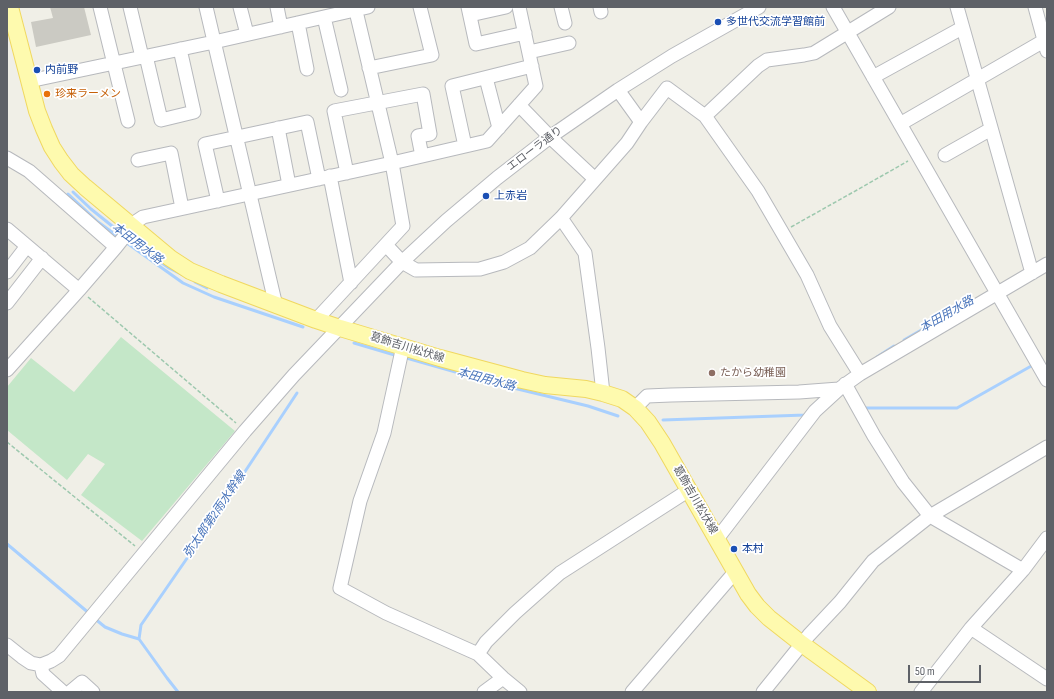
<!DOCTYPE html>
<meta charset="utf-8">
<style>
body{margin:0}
#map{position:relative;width:1054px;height:699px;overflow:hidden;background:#f0efe7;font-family:"Sofia Sans Condensed",sans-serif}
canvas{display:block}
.frame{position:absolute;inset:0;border:8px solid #5e6167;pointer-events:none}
.scale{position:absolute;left:908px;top:665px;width:73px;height:18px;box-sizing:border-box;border:2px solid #5e6167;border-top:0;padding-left:5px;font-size:12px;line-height:14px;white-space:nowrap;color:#5e6167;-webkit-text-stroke:3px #fff;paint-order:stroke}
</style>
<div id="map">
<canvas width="1054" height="699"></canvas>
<div class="frame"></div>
<div class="scale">50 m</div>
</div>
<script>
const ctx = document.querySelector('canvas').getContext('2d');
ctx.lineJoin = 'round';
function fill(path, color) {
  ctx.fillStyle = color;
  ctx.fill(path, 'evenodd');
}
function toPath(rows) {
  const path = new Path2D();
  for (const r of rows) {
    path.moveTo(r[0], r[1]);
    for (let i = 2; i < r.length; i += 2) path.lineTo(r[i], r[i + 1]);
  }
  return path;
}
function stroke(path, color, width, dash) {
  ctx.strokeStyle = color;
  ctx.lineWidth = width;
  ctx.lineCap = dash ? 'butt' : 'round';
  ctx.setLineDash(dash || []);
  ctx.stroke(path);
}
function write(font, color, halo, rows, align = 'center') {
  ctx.font = font + ' "Sofia Sans Condensed","Noto Sans JP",sans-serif';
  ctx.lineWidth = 3.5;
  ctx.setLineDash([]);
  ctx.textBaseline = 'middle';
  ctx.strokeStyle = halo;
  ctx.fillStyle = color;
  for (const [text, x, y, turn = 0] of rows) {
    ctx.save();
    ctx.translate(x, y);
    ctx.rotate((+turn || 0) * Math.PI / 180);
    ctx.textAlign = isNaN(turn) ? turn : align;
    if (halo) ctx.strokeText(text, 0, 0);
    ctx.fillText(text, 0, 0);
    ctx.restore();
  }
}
const green = toPath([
 [121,337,235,431,142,541,81,495,105,464,88,454,67,480,7,430,7,387,31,358,74,392]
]);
const stream = toPath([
 [73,192,91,209,122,234],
 [68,194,98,222,120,238],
 [128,239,169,268,181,274],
 [124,241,183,283,214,297,303,327],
 [195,282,207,288],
 [904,340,930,325],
 [354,343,398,356],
 [403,357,501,385,588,406,618,416],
 [877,357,894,346],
 [863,408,957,408,1033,365],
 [663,420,805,415,806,414],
 [7,544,90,614],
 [94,618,105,627,122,634,139,639,167,678,178,692],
 [139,639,141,625,201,538,297,393]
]);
const building = toPath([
 [50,7,84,7,91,35,36,47,31,22,53,18]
]);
const path = toPath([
 [791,227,857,190,908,161],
 [88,297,236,423],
 [7,442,135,546]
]);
const minor = toPath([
 [100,7,128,121],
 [130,7,142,57],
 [206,7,276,306],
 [240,7,247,34],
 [277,7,281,27],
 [468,7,476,44,525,33],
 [561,7,565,23],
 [600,7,601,12],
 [833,7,1047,380],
 [957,7,1032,273],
 [1035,7,1047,51],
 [470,15,506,7],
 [324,17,341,90],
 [298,23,307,69],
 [529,52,569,43],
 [146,56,161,120,194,112,180,49],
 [369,68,432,55,420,7],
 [873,77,962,28],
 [486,78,499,128],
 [29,81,214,42,368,7],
 [618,90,641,122],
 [519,105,550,137,595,179],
 [705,116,758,66,767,60,804,55,814,53,889,7],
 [900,124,1047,39],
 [278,128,289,185],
 [465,146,452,86,532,66],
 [945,155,991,129],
 [7,158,29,171,116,247],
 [138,160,171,153,182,208],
 [347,173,334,111,423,94,430,134,418,136,422,156],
 [330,176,351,283],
 [218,201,205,144,307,122,319,179],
 [561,218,585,253,598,348,603,393],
 [7,229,79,290],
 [386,245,402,262,416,270,480,269,504,262,530,248,561,218,627,143,641,122,667,88,705,116,758,191,807,275,830,326,860,374],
 [7,272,27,246],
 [7,303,42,258],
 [316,320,403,226,392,163,355,7],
 [403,346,384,433,360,501,340,588,386,613,478,654,503,678,520,692],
 [7,370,79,290,116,247,132,227,137,221,143,217,392,163,487,141,536,86,519,7],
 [845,384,874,436,903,482,930,516,1023,570],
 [635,408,647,396,671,395,799,392,839,389],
 [717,539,815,411,839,389,860,374,1047,264],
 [971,628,1047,679],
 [7,645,22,657,31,663,41,665,51,661,59,656,245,431,294,375,402,262,446,221,497,178,550,137,618,90,672,56,759,7],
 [478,654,486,642,515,613,560,573,689,490],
 [41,665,43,674,63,692],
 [70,692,82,682,93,692],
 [484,692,503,678],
 [632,692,735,572],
 [763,692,809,635,840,602,873,561,930,516,1047,447],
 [921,692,971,628,1023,570,1047,538]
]);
const major = toPath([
 [10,7,37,111,44,129,52,147,61,161,71,174,85,187,170,258,190,271,221,284,316,320,340,328,440,358,522,380,545,385,586,389,603,393,622,399,635,408,648,422,662,443,748,594,757,606,769,618,802,644,868,692]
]);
const markers = [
 [718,22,4,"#1a4fb4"],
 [37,70,4,"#1a4fb4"],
 [47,94,4,"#e8710a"],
 [486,196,4,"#1a4fb4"],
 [712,373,4,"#8d6e63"],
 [734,549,4,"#1a4fb4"]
];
const transitNames = [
 ["多世代交流学習館前",726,22],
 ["内前野",45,70],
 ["上赤岩",494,196],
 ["本村",742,549]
];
const foodNames = [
 ["珍来ラーメン",55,94]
];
const streetNames = [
 ["エローラ通り",535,149,-37],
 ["葛飾吉川松伏線",407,348,17],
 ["葛飾吉川松伏線",695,500,60]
];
const educationNames = [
 ["たから幼稚園",720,373]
];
const waterNames = [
 ["本田用水路",137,244,37],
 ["本田用水路",947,315,-30],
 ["本田用水路",486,380,15],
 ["弥太郎第2雨水幹線",215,515,-56]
];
fill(green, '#c4e7c8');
stroke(stream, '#a9d0fe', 3);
fill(building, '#cbcac3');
stroke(minor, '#b7b9bd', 15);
stroke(major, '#f0d860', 18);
stroke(path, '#9dc8ae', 1.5, [4, 2]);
stroke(minor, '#fff', 13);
stroke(major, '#fefaae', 16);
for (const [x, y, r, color] of markers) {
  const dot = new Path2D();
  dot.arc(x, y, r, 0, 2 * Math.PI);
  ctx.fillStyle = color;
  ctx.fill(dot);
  stroke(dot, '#fff', 1.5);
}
write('11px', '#164399', '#fff', transitNames, 'left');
write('11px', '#c56008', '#fff', foodNames, 'left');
write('11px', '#5e6167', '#fff', streetNames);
write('11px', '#785e54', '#fff', educationNames, 'left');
write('italic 12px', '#4773ba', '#fff', waterNames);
</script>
